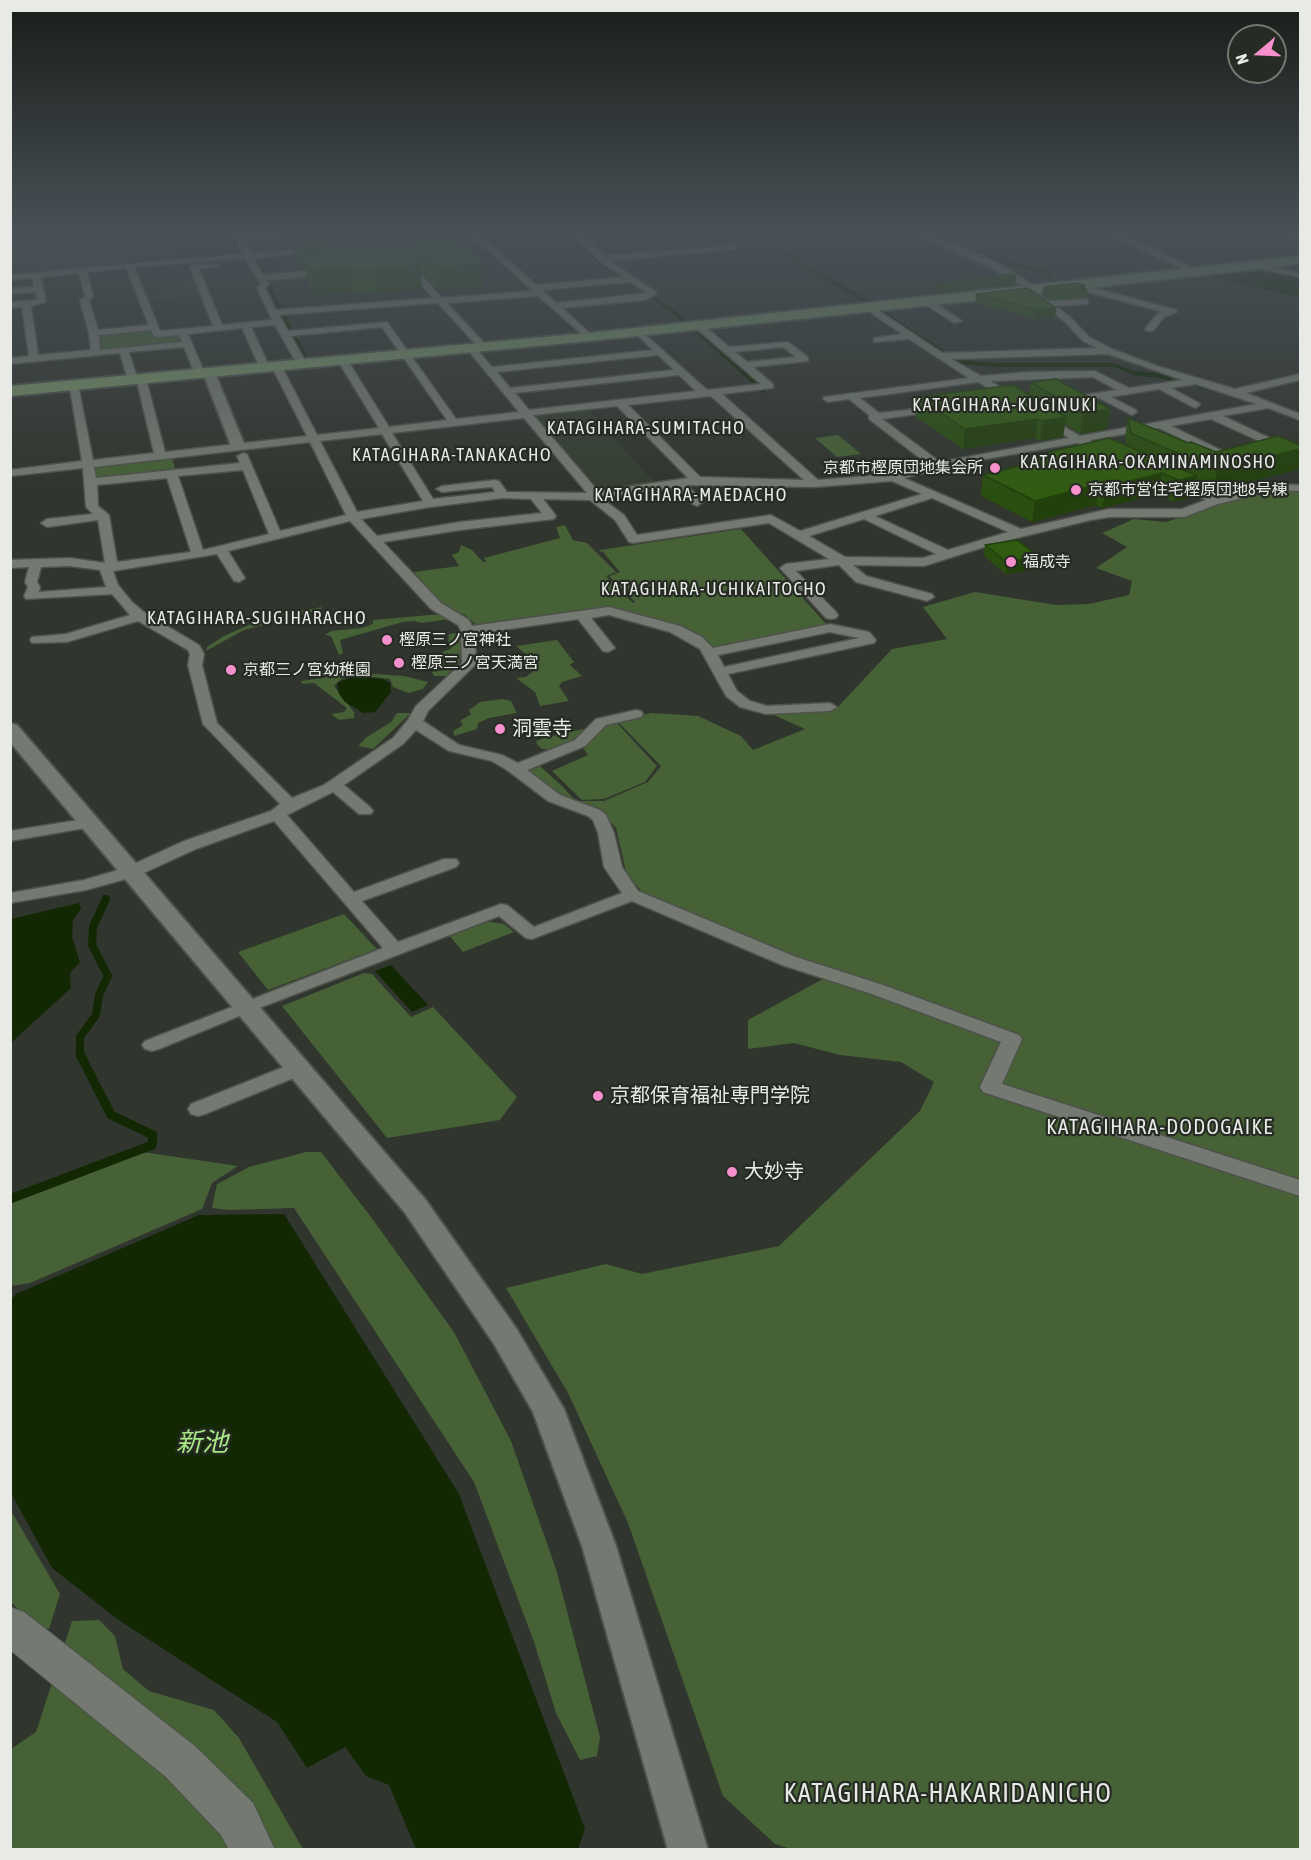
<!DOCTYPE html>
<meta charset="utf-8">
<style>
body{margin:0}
#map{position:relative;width:1311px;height:1860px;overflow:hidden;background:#30352d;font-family:"Asap Condensed",sans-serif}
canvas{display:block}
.frame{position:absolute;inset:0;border:12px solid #e7eae5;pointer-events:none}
.north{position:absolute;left:1227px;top:24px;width:60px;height:60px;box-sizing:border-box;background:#262b23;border:2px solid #737771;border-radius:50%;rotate:251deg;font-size:16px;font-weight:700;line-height:24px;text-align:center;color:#e7eae5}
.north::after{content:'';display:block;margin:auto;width:21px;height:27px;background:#f790cd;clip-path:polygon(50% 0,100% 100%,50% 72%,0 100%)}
</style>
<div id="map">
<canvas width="1311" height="1860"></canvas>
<div class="frame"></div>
<div class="north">N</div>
</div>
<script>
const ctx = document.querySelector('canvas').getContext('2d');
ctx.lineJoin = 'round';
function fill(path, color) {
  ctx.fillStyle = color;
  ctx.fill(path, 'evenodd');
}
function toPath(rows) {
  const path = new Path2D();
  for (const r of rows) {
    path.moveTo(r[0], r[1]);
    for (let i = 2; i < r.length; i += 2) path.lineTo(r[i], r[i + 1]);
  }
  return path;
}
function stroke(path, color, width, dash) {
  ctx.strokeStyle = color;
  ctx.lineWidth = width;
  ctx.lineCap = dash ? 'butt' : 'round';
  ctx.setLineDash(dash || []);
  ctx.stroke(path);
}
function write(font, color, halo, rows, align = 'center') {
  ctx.font = font + ' "Asap Condensed","Noto Sans JP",sans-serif';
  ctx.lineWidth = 4.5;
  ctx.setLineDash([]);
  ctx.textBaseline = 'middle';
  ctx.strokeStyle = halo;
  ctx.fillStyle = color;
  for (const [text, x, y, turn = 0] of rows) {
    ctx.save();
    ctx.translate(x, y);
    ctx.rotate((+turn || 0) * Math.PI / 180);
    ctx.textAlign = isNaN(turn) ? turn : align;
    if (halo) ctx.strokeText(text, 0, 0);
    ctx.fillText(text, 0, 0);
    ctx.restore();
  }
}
const built = toPath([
 [229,234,233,247,130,256,131,264,11,276,10,235],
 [194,280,201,296,149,301,147,294,165,292,161,283],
 [587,408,654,482,605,489,595,487,535,416]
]);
const green = toPath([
 [150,329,153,336,178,334,183,343,102,350,98,334],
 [838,435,861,454,837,457,815,438],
 [172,458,176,472,97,481,95,468,97,467],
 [1271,488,1300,490,1300,1849,794,1850,775,1844,723,1796,628,1523,568,1393,506,1288,606,1264,642,1274,779,1246,920,1111,934,1082,901,1062,840,1055,794,1043,748,1049,748,1020,832,974,650,900,627,876,616,828,602,813,580,801,604,801,648,782,661,766,618,722,651,713,698,716,741,736,753,750,805,729,767,712,837,708,892,649,947,639,923,607,975,592,1056,605,1089,604,1129,595,1132,581,1096,568,1127,547,1102,533,1134,519,1166,522],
 [565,525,573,540,587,543,616,572,606,576,633,603,635,602,609,576,620,572,603,552,599,551,600,550,741,529,828,626,716,648,693,632,678,627,613,612,479,627,465,615,444,607,414,572,459,566,452,555,459,552,461,545,472,550,483,562,486,562,484,558,560,538,556,527],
 [322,607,320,610,244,630,206,651,207,647,224,636,251,624,278,615],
 [441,614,450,619,422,623,414,621,403,622,340,640,343,653,339,655,331,636,325,635,331,631,362,628,373,624,373,620],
 [458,633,462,644,459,663,446,676,434,676,432,672,442,670,442,665,436,665,425,670,412,668,418,663,440,660,442,652,451,649,448,643,449,634],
 [557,640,574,662,570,665,582,676,562,682,559,686,569,701,540,706,535,692,516,678,526,677,535,670,530,658,516,646],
 [358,673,404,676,428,682,423,689,408,693,393,687,390,679,364,676,341,679,334,686,354,712,354,718,339,720,331,714,344,712,347,708,314,683,302,684,301,681],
 [502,699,511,701,517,713,489,718,478,723,477,729,454,736,453,731,463,725,460,721,471,714,469,710,480,702],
 [397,713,411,713,373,749,358,746,367,737,391,722],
 [617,723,657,766,645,782,604,799,582,800,552,771,588,755,583,748,606,726],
 [583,729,586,732,555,750,542,749,537,744,536,741,544,738],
 [540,766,562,786,574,799,562,798,526,772],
 [344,914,377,949,268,990,238,952],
 [485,921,504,924,514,932,463,952,448,934],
 [364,973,372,974,411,1017,433,1007,517,1097,500,1120,387,1138,282,1006],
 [129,1150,238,1166,212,1183,202,1209,30,1283,11,1286,11,1199],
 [306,1152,321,1152,371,1217,454,1332,511,1441,556,1569,600,1737,597,1756,580,1760,556,1713,534,1642,474,1482,294,1208,229,1210,212,1208,217,1184,249,1167],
 [10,1509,60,1594,49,1629,31,1622,11,1602],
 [99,1620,115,1636,123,1669,149,1691,214,1710,239,1738,303,1849,11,1850,11,1749,36,1732,72,1621]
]);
const water = toPath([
 [1256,269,1300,277,1300,298,1203,275],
 [361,677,383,679,390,683,391,692,375,712,363,713,345,702,339,694,337,683,349,678],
 [79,903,81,909,73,920,72,937,80,962,70,973,71,988,11,1043,11,919],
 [391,965,428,1005,412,1012,375,971],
 [284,1214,459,1494,585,1829,578,1849,416,1849,389,1785,366,1776,345,1747,307,1768,277,1722,120,1621,52,1568,11,1493,10,1302,16,1294,199,1215]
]);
const streamFar3 = toPath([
 [233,234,240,253],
 [569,234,600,262,626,278],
 [750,234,873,305],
 [914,234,947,248],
 [978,256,1038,270,1051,276],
 [257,262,265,275],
 [268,280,268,286,280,309],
 [636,284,687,323],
 [878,310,958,362,996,365,1114,365,1136,374,1151,375],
 [283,315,307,361],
 [696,330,746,375],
 [429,348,507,341]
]);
const streamFar2 = toPath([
 [744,373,763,390],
 [1134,373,1156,375,1175,380],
 [1196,384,1207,388]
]);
const streamFar1 = toPath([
 [80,1056,80,1037,96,1015,99,995,108,976,92,945,93,927,106,899]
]);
const stream = toPath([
 [10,1199,152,1145,153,1135,111,1115,80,1054]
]);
const minor = toPath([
 [235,234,243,234,244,236,316,234,246,241,251,253,319,248,323,250,319,252,253,258,263,275,329,269,333,272,329,275,267,280,269,284,265,288,276,310,433,298,375,234,384,234,442,298,533,291,470,234,479,234,536,285,624,277,600,261,572,234,581,234,605,256,738,245,738,249,735,249,610,261,657,293,646,300,562,308,592,335,592,339,589,340,538,296,447,303,486,345,488,347,483,350,480,349,438,303,279,315,288,331,387,322,456,419,519,412,468,350,466,348,471,345,474,346,492,367,653,350,633,331,638,328,707,390,761,384,695,327,695,323,701,323,729,347,788,342,808,357,808,361,753,367,773,384,773,388,722,394,818,480,893,474,929,465,869,419,869,415,849,399,828,402,823,399,824,397,969,378,909,339,874,342,874,338,902,334,867,310,866,308,870,305,942,353,1097,348,1083,341,1064,321,1033,297,1040,295,1049,301,1085,299,1088,300,1088,304,1055,306,1070,317,1089,337,1112,349,1160,367,1235,389,1300,374,1300,380,1246,393,1300,414,1300,420,1268,408,1223,416,1276,441,1276,445,1268,445,1211,419,1171,426,1227,453,1227,457,1219,457,1159,428,1090,440,1113,451,1113,455,1109,456,1077,443,963,463,904,478,1021,529,1109,509,1182,509,1206,500,1169,483,1169,479,1173,478,1218,496,1274,484,1300,485,1300,491,1274,490,1218,504,1184,517,1109,517,1091,520,1000,542,924,566,853,565,866,576,932,594,934,597,927,601,856,582,839,565,796,571,836,612,838,615,836,618,831,619,826,618,780,568,786,564,829,559,769,523,633,543,629,542,615,520,590,500,543,499,556,516,554,519,460,530,383,542,441,603,469,620,472,626,609,607,680,626,702,637,713,648,830,624,869,632,876,640,874,643,728,674,737,691,750,701,767,706,830,703,837,707,830,711,766,714,740,707,726,696,700,649,670,632,609,615,591,618,615,648,608,652,603,651,578,619,475,634,476,664,428,711,423,721,459,745,502,755,518,763,575,740,596,719,636,710,641,711,643,714,641,717,606,725,585,746,527,770,560,795,600,810,606,815,614,833,622,867,638,891,796,957,883,985,1019,1035,1022,1039,1002,1084,1300,1180,1300,1196,983,1092,980,1087,1001,1042,869,993,782,965,632,901,532,939,526,938,499,916,254,1010,159,1049,152,1051,145,1049,142,1045,145,1041,383,948,274,821,196,849,137,876,86,890,10,903,10,893,84,880,125,868,184,841,271,811,280,804,203,724,188,665,190,654,188,650,138,621,67,642,32,643,30,640,32,637,66,634,130,615,112,594,26,599,24,596,28,587,25,582,29,567,10,568,10,560,70,558,105,563,98,520,47,527,41,523,47,519,93,514,86,507,83,468,10,476,10,470,82,461,69,383,78,385,93,460,154,453,137,382,133,383,128,380,120,353,10,364,10,358,29,356,22,307,10,308,10,302,37,300,36,292,10,294,10,288,34,287,33,278,10,280,10,275,243,254,235,234],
 [245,258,261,284,257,288,272,320,222,325,199,269,218,266,214,264,194,265,190,267,213,326,160,331,134,267,245,258],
 [126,268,149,325,98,330,89,301,93,296,87,272,126,268],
 [79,273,85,296,80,301,89,333,91,350,38,355,31,306,46,302,41,277,79,273],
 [631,282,647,293,557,303,542,290,631,282],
 [275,325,297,364,302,367,307,364,291,336,382,327,447,420,389,427,348,361,343,358,338,361,379,428,317,435,282,367,277,364,272,367,307,436,165,452,146,379,141,376,137,377,129,352,184,347,195,374,200,377,205,374,188,334,242,328,260,368,265,371,270,368,251,327,275,325],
 [151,330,154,336,157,337,179,335,182,342,100,350,99,335,151,330],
 [783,347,796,357,747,362,735,352,783,347],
 [1108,354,1183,380,1129,388,1095,371,1029,372,981,376,951,359,1108,354],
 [658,355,674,370,510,388,497,372,658,355],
 [679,375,696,391,529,410,515,393,679,375],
 [1093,377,1117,390,1077,396,1077,400,1099,398,1132,415,1137,412,1136,410,1111,397,1159,389,1195,408,1200,405,1199,403,1171,388,1196,384,1257,404,1080,436,1044,415,1039,418,1040,420,1069,438,940,462,882,419,939,411,944,408,943,406,879,413,860,398,978,382,1015,403,1019,402,1019,398,990,381,1093,377],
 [711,396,804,480,700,477,628,405,711,396],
 [617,406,688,478,598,491,533,415,617,406],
 [524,418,587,493,507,492,499,481,495,480,442,486,436,489,442,492,492,487,495,492,433,499,392,433,524,418],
 [382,434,423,501,357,512,320,441,382,434],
 [310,442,346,515,280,531,247,454,243,453,237,456,240,463,96,478,94,467,310,442],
 [243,470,269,534,203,550,178,476,243,470],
 [167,478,191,552,117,562,109,515,98,506,97,485,167,478],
 [892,481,922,494,800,531,771,515,637,535,624,515,601,498,676,487,693,504,697,506,703,502,687,485,815,487,892,481],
 [503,498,531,499,542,513,460,522,377,536,361,519,430,507,503,498],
 [932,498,1008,532,948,550,875,516,932,498],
 [864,519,936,554,923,558,845,557,809,536,864,519],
 [350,521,431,609,458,625,461,631,462,663,416,706,408,720,393,738,324,785,292,798,217,723,202,665,204,654,199,645,145,613,132,602,118,585,113,571,217,554,234,581,239,582,245,578,228,551,350,521],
 [70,566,100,570,106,587,39,592,40,587,37,582,41,567,70,566],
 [830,632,859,638,724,667,718,655,830,632],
 [416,730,449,751,492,761,507,770,548,801,588,816,593,820,598,833,604,867,622,893,534,927,507,905,501,904,398,942,362,901,456,867,459,863,456,859,444,859,354,892,287,815,333,792,359,814,371,814,373,811,371,808,344,785,403,744,416,730],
 [1284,234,1300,236,1300,240,1285,236,1284,234],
 [1254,263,1300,273,1300,277,1251,267,1251,263,1254,263],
 [1076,283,1176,310,1177,312,1164,317,1153,331,1147,331,1145,329,1158,313,1163,312,1073,288,1072,286,1076,283],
 [928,299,931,300,962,321,954,323,925,304,925,300,928,299],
 [91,818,97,820,99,823,97,826,10,841,10,831,91,818],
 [299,1061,306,1063,309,1068,306,1073,205,1114,198,1116,191,1114,188,1109,191,1104,299,1061]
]);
const tertiary = toPath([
 [915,234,929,234,1000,264,1040,290,1039,292,1031,292,992,268,915,234],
 [1109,234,1123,234,1201,272,1192,274,1109,234],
 [209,369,215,373,245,446,243,449,233,449,231,446,203,373,209,369],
 [10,723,17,725,425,1199,516,1328,564,1409,616,1546,708,1850,668,1850,582,1546,533,1412,494,1344,405,1213,10,742,10,723]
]);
const secondary = toPath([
 [10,1607,24,1612,196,1747,253,1803,275,1850,229,1850,221,1835,166,1777,10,1650,10,1607]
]);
const primary = toPath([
 [1300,256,1300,264,981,300,589,341,10,396,10,386,589,333,1300,256]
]);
const wall = toPath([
 [280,234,332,234,334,237,392,238,392,234,451,234,459,245,482,264,483,287,439,290,420,272,422,289,378,293,353,294,352,292,314,295,306,279,305,269,302,270,295,256,294,246,284,246,281,240],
 [394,241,399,248,394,249],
 [1085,285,1085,288,1087,289,1086,298,1049,300,1042,295,1044,287],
 [976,294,1056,308,1055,317,1035,319,975,303],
 [1031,382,1110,409,1107,429,1080,434,1065,424,1063,437,1040,441,1035,438,963,449,916,417,918,397,1029,395],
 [1128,418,1188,443,1216,452,1300,445,1300,469,1213,491,1196,484,1193,497,1174,502,1158,494,1102,508,1096,505,1032,522,981,496,983,475,1036,462,1037,455,1127,445,1125,438],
 [985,545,1040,557,1038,569,1006,574,984,556]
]);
const shadedWall = toPath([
 [283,234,293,234,294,246,284,246],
 [393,239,395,262,304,255,305,269,302,270,299,246],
 [482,264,483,287,439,290,437,267],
 [420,265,422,289,378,293,376,269],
 [349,268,352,292,314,295,311,271],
 [1016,276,1015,285,936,292,937,284],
 [1056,308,1055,317,1035,319,1036,310],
 [1110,409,1107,429,1080,434,1083,414],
 [1066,417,1063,437,1040,441,1043,421],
 [1038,419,1035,438,963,449,965,429],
 [1300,449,1300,469,1213,491,1217,470],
 [1162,473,1158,494,1102,508,1106,487],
 [1197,476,1193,497,1174,502,1178,480],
 [1099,484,1096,505,1032,522,1035,501],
 [1040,557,1038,569,1006,574,1007,562]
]);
const building = toPath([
 [293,234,332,234,334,237,374,234,389,234,393,239,299,246,293,234],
 [404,234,451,234,459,245,465,244,482,264,437,267,404,234],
 [401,248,420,265,376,269,351,270,349,268,311,271,304,255,401,248],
 [1012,274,1016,276,937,284,1012,274],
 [1078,283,1085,285,1079,286,1087,289,1050,291,1044,287,1078,283],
 [1028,288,1056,308,1036,310,976,294,1028,288],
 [1056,379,1110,409,1083,414,1031,382,1056,379],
 [1013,385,1066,417,1043,421,1038,419,965,429,918,397,1013,385],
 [1128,418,1188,443,1191,442,1216,452,1278,436,1300,445,1300,449,1217,470,1130,433,1131,433,1128,418],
 [1109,438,1197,476,1178,480,1162,473,1106,487,1099,484,1035,501,983,475,1046,459,1037,455,1109,438],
 [1017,540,1040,557,1007,562,985,545,1017,540]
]);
const markers = [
 [995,468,6,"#f790cd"],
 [1076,490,6,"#f790cd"],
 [1011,562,6,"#f790cd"],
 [387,640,6,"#f790cd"],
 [399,663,6,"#f790cd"],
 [231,670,6,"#f790cd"],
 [500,729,6,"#f790cd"],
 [598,1096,6,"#f790cd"],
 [732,1172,6,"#f790cd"]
];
const farPoinames = [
 ["京都市樫原団地集会所",983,468,"right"],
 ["京都市営住宅樫原団地8号棟",1088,490],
 ["福成寺",1023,562],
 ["樫原三ノ宮神社",399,640],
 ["樫原三ノ宮天満宮",411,663],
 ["京都三ノ宮幼稚園",243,670]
];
const farNeighbourhoodnames = [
 ["KATAGIHARA-KUGINUKI",1005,405],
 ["KATAGIHARA-SUMITACHO",646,428],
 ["KATAGIHARA-TANAKACHO",452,455],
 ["KATAGIHARA-OKAMINAMINOSHO",1148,462],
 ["KATAGIHARA-MAEDACHO",691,495],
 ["KATAGIHARA-UCHIKAITOCHO",714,589],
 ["KATAGIHARA-SUGIHARACHO",257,618]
];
const poiNames = [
 ["洞雲寺",512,729],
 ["京都保育福祉専門学院",610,1096],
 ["大妙寺",744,1172]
];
const neighbourhoodNames = [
 ["KATAGIHARA-DODOGAIKE",1160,1127]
];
const nearWaternames = [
 ["新池",202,1443]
];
const nearNeighbourhoodnames = [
 ["KATAGIHARA-HAKARIDANICHO",948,1794]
];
fill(built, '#353e30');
fill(green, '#456135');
fill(water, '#122803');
stroke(streamFar3, '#122803', 4);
stroke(streamFar2, '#122803', 4.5);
stroke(streamFar1, '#122803', 8);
stroke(stream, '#122803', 9);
stroke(minor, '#4e524b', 3);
stroke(tertiary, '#4e524b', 4);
stroke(secondary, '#4e524b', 2);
stroke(primary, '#4e524b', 4);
fill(minor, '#747a71');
fill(tertiary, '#747a71');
fill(secondary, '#747a71');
fill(primary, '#759066');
fill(wall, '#2a4e0f');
fill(shadedWall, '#22400c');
fill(building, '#315b11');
stroke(building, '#22400c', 1.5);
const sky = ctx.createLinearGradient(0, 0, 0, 495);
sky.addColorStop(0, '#1a1d19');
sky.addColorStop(0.47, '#485157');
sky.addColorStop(1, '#48515700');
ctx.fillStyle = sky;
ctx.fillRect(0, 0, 1311, 495);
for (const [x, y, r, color] of markers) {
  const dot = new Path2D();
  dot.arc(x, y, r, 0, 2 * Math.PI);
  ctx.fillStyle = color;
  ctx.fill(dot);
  stroke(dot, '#262b23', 2);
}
write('16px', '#e7eae5', '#262b23', farPoinames, 'left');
ctx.letterSpacing = '1.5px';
write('18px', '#e7eae5', '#262b23', farNeighbourhoodnames);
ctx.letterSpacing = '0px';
write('20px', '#e7eae5', '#262b23', poiNames, 'left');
ctx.letterSpacing = '1.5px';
write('21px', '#e7eae5', '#262b23', neighbourhoodNames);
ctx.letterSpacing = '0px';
write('italic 26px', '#a8e685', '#262b23', nearWaternames);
ctx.letterSpacing = '1.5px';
write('26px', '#e7eae5', '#262b23', nearNeighbourhoodnames);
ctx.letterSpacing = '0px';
</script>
